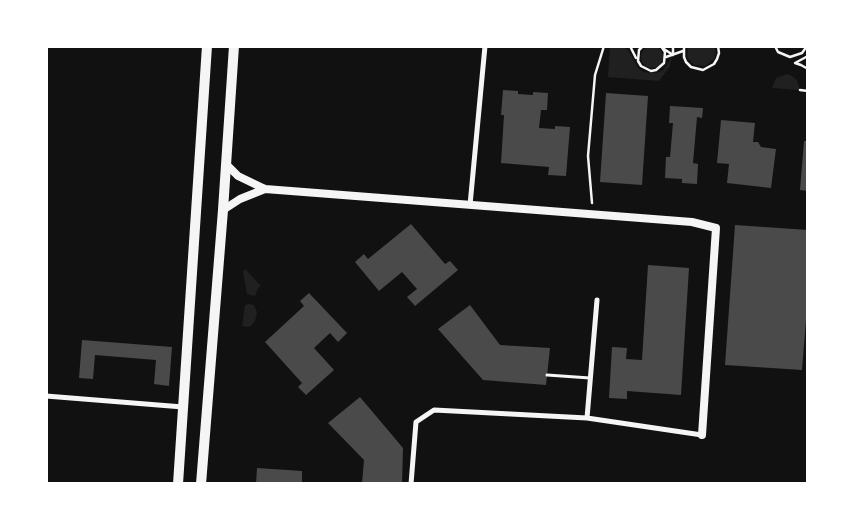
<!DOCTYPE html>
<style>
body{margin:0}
#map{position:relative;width:854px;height:530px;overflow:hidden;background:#111;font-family:Roboto,sans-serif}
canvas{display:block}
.frame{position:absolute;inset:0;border:48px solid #fff;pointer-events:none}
</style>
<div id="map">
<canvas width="854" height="530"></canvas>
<div class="frame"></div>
</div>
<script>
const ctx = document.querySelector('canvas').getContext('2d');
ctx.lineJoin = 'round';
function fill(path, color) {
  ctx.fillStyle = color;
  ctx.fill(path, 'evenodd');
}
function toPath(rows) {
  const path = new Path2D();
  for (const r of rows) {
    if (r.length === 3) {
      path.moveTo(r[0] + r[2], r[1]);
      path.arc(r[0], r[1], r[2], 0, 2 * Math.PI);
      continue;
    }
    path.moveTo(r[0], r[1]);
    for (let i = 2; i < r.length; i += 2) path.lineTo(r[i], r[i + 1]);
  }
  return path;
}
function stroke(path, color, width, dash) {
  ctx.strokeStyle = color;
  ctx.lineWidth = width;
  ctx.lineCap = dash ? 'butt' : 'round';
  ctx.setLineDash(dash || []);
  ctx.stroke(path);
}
const green = toPath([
 [611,46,621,46,628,50,638,68,644,72,657,73,663,70,672,57,670,66,659,81,608,77,610,47],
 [688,46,714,46,716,53,714,59,705,66,694,65,687,57],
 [652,57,11],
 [787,74,792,76,797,80,800,90,772,88,776,78],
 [245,269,261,286,258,288,255,296,247,294,243,272],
 [249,304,254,305,257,312,255,321,251,326,248,327,242,326,245,305]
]);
const building = toPath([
 [503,90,518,91,518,94,533,95,533,92,548,93,547,110,541,110,539,128,555,129,555,126,570,127,566,176,548,175,549,167,501,163,504,115,501,115],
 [606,93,648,96,642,185,600,182],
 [670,106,703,108,702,118,697,117,693,163,698,164,697,184,682,183,682,179,665,178,666,157,670,157,673,123,669,123],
 [721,120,755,123,753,142,758,142,761,147,776,149,771,188,727,183,729,164,717,163],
 [804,141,808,141,808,191,800,190],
 [411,224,445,264,450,261,458,270,415,306,407,297,417,289,402,272,379,291,355,262,364,254,368,259],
 [735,225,808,230,808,295,802,370,725,365],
 [648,265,689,268,681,395,627,391,627,399,609,398,612,347,627,348,626,359,642,360],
 [309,293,347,333,338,342,330,333,314,348,334,370,306,395,298,387,302,383,265,342,304,306,300,301],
 [470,305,500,345,550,348,546,385,483,380,438,329],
 [82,340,172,347,169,386,154,384,156,360,95,355,93,379,79,378],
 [360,397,403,448,402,484,362,484,364,460,328,423],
 [257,468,302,471,302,484,256,484]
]);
const path = toPath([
 [630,46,636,58],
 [643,46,639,50,638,61,641,66,651,71,656,70,664,63,665,52,661,46],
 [673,46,673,55],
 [684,46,684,57,686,62,691,67,703,70,714,64,717,59,719,53,718,46],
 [775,46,778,52,790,57,802,53,807,46],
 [664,49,673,55],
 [808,56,795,63,801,65,808,69],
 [666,57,683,51],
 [800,90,808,91],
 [592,203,588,156,595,75,604,46]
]);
const service = toPath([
 [547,375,590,378]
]);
const minor = toPath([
 [470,205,485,46],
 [46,396,183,407],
 [587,418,597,300],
 [411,484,416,422,434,410,587,418,702,435]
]);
const tertiary = toPath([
 [226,164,238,176,265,189,692,222,716,228,702,435],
 [223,210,240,199,265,189]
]);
const primary = toPath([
 [178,484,207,46],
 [201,484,223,210,234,46]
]);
fill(green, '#202020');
fill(building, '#4a4a4a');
stroke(path, '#f5f5f5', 2.5);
stroke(service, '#f5f5f5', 3);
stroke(minor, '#f5f5f5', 5);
stroke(tertiary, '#f5f5f5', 8);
stroke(primary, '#f5f5f5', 10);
</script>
